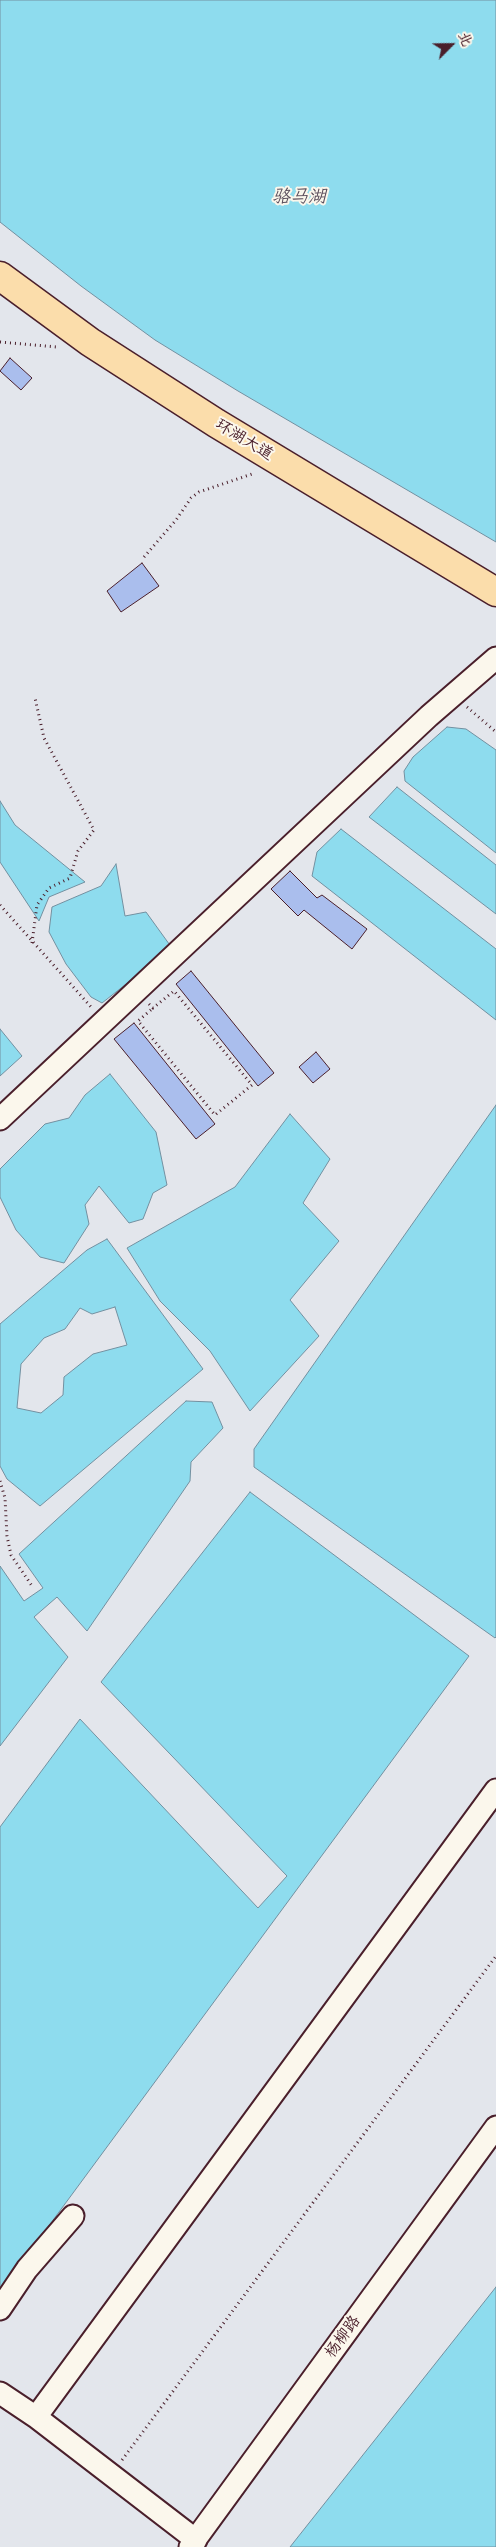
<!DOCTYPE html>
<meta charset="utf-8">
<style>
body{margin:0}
#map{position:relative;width:496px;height:2547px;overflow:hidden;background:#e3e6ec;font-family:Sriracha,"LXGW WenKai TC",sans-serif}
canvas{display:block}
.north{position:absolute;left:426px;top:20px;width:50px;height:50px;-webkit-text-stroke:4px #fbf7ec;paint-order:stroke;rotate:67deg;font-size:14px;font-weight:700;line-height:20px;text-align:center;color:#4a1f2b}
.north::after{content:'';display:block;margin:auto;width:18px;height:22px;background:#4a1f2b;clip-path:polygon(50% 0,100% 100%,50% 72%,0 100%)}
</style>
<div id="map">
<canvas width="496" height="2547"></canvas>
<div class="north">北</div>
</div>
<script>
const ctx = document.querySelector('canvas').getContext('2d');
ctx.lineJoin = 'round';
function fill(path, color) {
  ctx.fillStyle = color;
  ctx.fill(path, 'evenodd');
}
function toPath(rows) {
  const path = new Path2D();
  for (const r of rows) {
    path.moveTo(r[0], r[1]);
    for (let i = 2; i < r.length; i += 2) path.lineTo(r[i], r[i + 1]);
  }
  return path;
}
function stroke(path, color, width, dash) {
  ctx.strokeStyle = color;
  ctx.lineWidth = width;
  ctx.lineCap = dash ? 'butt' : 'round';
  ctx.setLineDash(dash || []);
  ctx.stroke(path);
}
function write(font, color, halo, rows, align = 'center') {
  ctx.font = font + ' Sriracha,"LXGW WenKai TC",sans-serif';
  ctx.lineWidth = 4;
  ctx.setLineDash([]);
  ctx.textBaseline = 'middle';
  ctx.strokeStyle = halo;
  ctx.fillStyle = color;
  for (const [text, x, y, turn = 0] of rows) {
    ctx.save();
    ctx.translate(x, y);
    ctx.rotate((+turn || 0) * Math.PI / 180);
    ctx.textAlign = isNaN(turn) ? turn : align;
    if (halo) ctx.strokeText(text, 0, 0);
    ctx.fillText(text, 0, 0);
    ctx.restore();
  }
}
const water = toPath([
 [0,0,496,0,496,542,238,391,155,340,81,286,0,222,0,0],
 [447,727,466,729,496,750,496,853,405,781,404,771,413,757,447,727],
 [397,787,496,865,496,914,369,817,397,787],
 [0,801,15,825,85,882,49,897,39,921,0,862,0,801],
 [341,829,496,949,496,1020,312,876,317,852,341,829],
 [116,864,125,916,146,912,172,948,102,1003,91,997,66,964,49,932,52,907,101,886,116,864],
 [0,1029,22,1056,0,1076,0,1029],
 [110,1074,156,1132,167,1185,153,1193,143,1219,129,1223,99,1186,85,1205,89,1224,64,1263,40,1257,16,1230,0,1197,0,1169,45,1124,69,1118,85,1095,110,1074],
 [496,1105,496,1637,495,1638,254,1467,254,1449,496,1105],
 [290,1114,330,1159,303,1203,339,1241,290,1300,319,1336,250,1411,210,1351,160,1301,127,1248,235,1187,290,1114],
 [107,1239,203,1369,40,1506,7,1479,0,1466,0,1324,87,1250,107,1239],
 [115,1307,127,1345,93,1354,64,1377,63,1395,41,1413,17,1408,21,1364,44,1338,65,1329,80,1308,92,1314,115,1307],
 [186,1401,212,1402,223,1428,191,1462,190,1481,87,1631,57,1597,34,1617,68,1657,0,1746,0,1566,24,1601,43,1588,19,1554,186,1401],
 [250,1492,469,1656,0,2292,0,1827,80,1719,258,1908,287,1876,101,1682,250,1492],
 [496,2287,496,2547,290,2547,496,2287]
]);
const building = toPath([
 [10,358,32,378,21,390,0,371,10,358],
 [142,563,159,586,121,612,107,591,142,563],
 [290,871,317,898,322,895,367,929,352,949,304,910,298,916,271,889,290,871],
 [191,971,274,1073,258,1086,176,984,191,971],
 [134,1023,215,1124,196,1139,114,1039,134,1023],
 [316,1052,330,1069,313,1083,299,1067,316,1052]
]);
const path = toPath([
 [0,342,57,347],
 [144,557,176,520,191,498,199,492,255,473],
 [467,707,496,732],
 [0,905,92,1008],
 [32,943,37,905,49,888,70,878,78,851,94,830,44,738,35,698],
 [149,1004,153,1008,174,991,252,1085,215,1115,138,1021,153,1008],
 [0,1481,5,1498,7,1536,11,1555,32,1586],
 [122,2460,496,1956]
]);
const minor = toPath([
 [0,1119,429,716,496,658],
 [0,2309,27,2269,73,2216],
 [0,2393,36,2417,196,2540],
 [36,2417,496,1790],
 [190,2547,496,2127]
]);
const major = toPath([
 [0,276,90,342,216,423,496,592]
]);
const streetNames = [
 ["环湖大道",244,440,31],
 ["杨柳路",343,2337,-54]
];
const waterNames = [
 ["骆马湖",299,197]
];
fill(water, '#8edcee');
stroke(water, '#7390a0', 1);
fill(building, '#aabeed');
stroke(building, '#4a1f2b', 1);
stroke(minor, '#4a1f2b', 25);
stroke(major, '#4a1f2b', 31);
stroke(path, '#4a1f2b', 3, [1, 4]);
stroke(minor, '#fbf7ec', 21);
stroke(major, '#fbddab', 28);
write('16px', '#4a1f2b', '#fbf7ec', streetNames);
write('italic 18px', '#5b4e5c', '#fbf7ec', waterNames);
</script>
